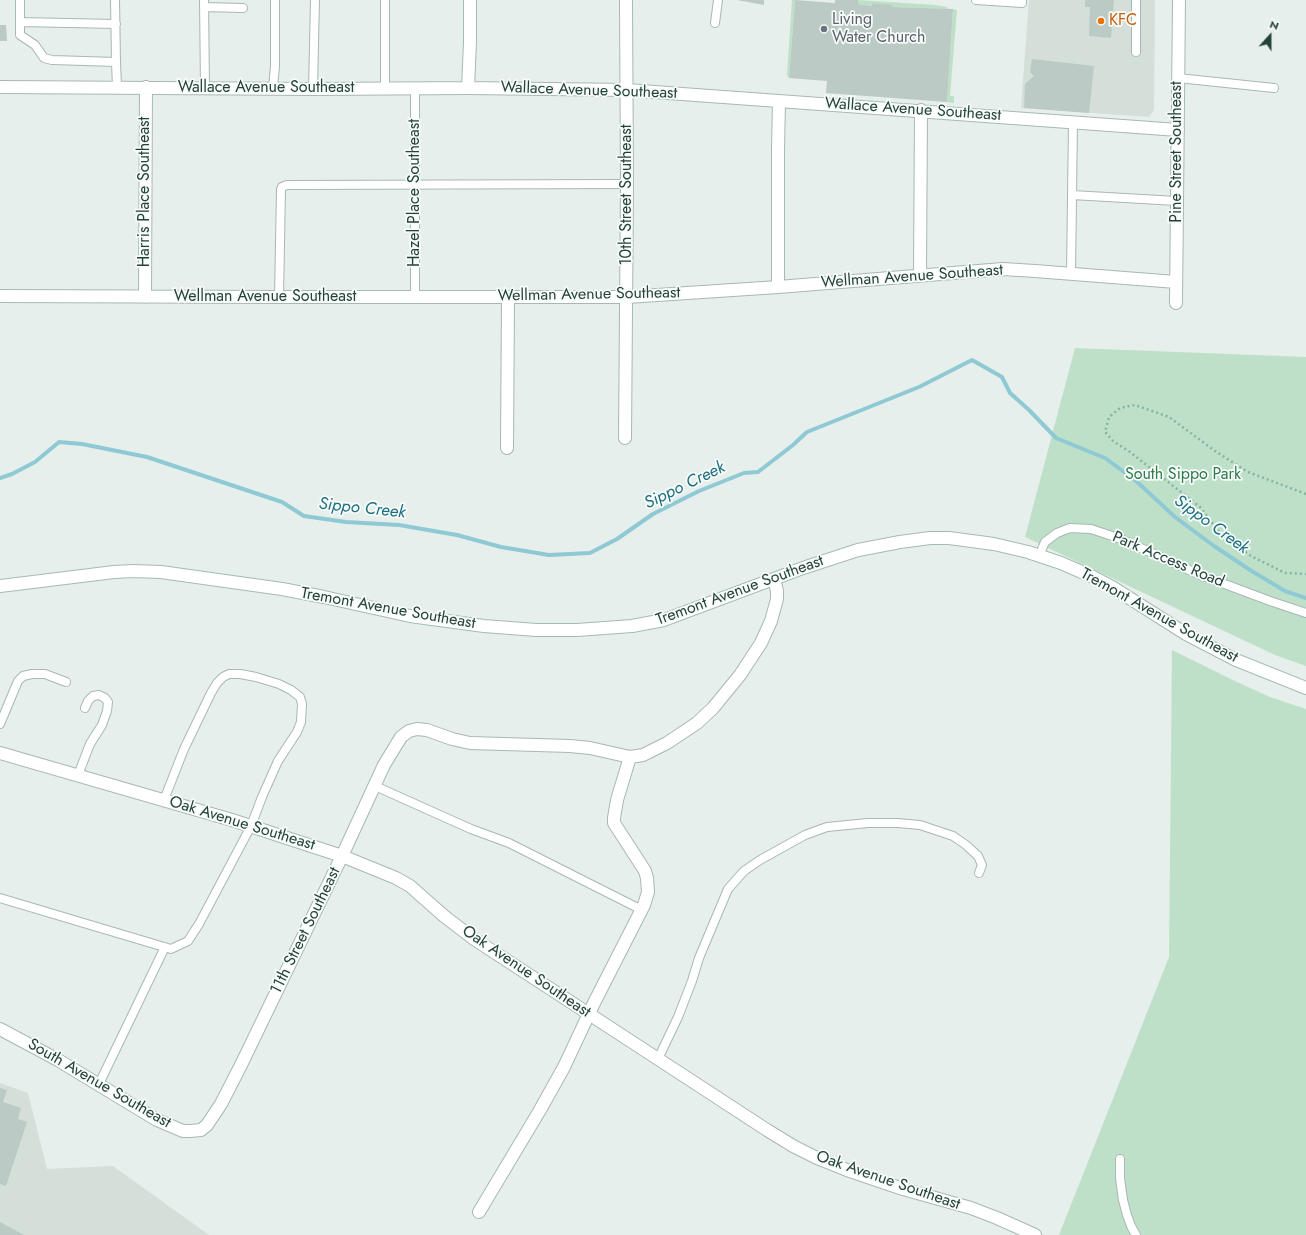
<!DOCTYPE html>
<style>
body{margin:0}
#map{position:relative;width:1306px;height:1235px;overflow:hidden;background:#e6efeb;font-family:Jost,sans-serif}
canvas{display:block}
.north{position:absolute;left:1250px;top:16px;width:40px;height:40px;-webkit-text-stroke:3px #f7fbf9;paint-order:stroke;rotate:21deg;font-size:11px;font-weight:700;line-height:16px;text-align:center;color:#24423a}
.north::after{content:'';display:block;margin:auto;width:14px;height:18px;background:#24423a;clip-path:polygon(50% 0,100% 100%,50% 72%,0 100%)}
</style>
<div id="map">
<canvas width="1306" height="1235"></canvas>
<div class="north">N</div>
</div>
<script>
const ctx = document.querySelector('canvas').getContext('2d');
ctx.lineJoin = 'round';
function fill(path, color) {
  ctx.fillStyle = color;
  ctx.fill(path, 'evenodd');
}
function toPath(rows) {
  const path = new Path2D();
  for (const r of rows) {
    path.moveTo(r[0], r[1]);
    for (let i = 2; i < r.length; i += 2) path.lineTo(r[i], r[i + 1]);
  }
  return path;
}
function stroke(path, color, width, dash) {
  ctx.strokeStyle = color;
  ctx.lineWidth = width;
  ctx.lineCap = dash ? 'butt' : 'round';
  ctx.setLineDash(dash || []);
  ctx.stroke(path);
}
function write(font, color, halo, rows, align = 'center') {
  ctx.font = font + ' Jost,sans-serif';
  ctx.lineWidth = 3.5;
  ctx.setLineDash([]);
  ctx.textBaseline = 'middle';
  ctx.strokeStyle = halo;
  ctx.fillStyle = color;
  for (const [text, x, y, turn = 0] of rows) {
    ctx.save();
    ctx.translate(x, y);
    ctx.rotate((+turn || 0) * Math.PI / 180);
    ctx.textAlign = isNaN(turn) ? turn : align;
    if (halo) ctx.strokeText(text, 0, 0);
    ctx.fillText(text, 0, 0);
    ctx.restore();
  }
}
const built = toPath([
 [1029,0,1155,0,1154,110,1149,117,1021,108],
 [0,1083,28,1093,47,1169,113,1166,209,1235,0,1235]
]);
const green = toPath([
 [792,0,795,0,789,78,787,75],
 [858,0,936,5,947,7,947,9,892,7,872,3,872,6,858,4],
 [953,9,957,10,950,96,954,96,954,103,947,102],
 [1075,348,1306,357,1306,666,1275,655,1025,537],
 [1172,650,1237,682,1270,697,1306,709,1306,1235,1059,1235,1169,957]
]);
const stream = toPath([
 [0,478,12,474,35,462,59,442,82,444,147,457,282,502,304,516,346,522,399,525,457,535,501,547,549,555,590,553,617,539,653,514,699,491,744,473,758,472,793,445,807,432,919,387,972,360,1002,377,1010,393,1029,410,1056,438,1105,458,1135,480,1175,517,1214,546,1250,570,1285,591,1306,598]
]);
const building = toPath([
 [737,0,764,0,764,5],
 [795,0,835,3,835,0,858,0,858,4,872,6,872,3,892,5,892,7,953,9,947,102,826,93,827,81,789,78],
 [1085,0,1114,0,1111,38,1089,36,1090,7,1085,7],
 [0,25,6,25,7,41,0,41],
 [1032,59,1094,66,1089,113,1024,108,1025,84,1034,76,1030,72],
 [0,1088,7,1090,3,1102,21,1108,18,1119,27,1122,6,1186,0,1184],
 [0,1222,24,1235,0,1235]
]);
const path = toPath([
 [1306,494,1248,472,1215,451,1169,417,1135,405,1120,408,1109,417,1105,432,1113,441,1130,452,1200,507,1219,532,1251,556,1285,573,1306,574]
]);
const lane = toPath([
 [20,0,20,35,35,45,44,58,52,60,116,62,115,0],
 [204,0,205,88],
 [385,0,385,88],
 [976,0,1022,3,1022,0],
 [1136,0,1136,52],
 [204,7,243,8],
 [20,22,116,24],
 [715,23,718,0],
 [116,62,117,87],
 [1178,78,1274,88],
 [273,88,275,66,275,0],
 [313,89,315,0],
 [1072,195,1177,201],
 [1071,273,1073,122],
 [279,297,281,189,282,187,287,185,627,184],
 [415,297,415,88],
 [1039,556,1045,542,1057,533,1070,528,1091,529,1121,539,1198,574,1270,601,1306,613],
 [0,724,18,681,23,676,32,674,45,674,66,682],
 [78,775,90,744,102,725,107,711,108,702,105,698,99,695,93,696,88,701,85,708],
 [375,786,471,829,509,843,642,910],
 [0,898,171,949,188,941,199,924,251,826,262,797,278,761,297,732,301,722,302,704,300,697,291,690,279,684,256,677,240,674,229,674,223,677,217,683,211,693,184,749,164,800],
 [658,1059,678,1017,692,981,699,958,728,889,744,871,760,860,805,835,827,827,868,823,898,823,920,825,953,836,966,845,978,856,982,865,979,873],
 [99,1084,165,947],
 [1120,1159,1120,1178,1123,1200,1127,1215,1131,1226,1136,1235]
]);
const street = toPath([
 [0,87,313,89,468,88,627,90,1178,130],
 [468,88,470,42,470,0],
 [920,275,921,110],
 [778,287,778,151,779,101],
 [0,296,279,297,627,297,778,287,1003,269,1035,271,1176,282],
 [145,297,146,87],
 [1176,303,1179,0],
 [625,438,627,184,626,0],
 [507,448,508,297],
 [0,753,232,820,342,856,396,878,410,886,444,916,474,939,767,1130,793,1146,817,1158,847,1170,903,1189,971,1208,997,1218,1035,1235],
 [0,1029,58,1060,157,1120,183,1131,190,1131,201,1130,207,1125,221,1104,241,1065,342,856,384,765,401,737,409,731,417,729,427,730,452,739,470,743,570,746,590,748,630,757,643,755,667,743,697,723,713,708,740,675,761,643,771,621,777,599,777,591,774,579],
 [479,1212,540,1110,564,1067,594,1003,644,905,648,892,647,878,645,871,614,823,614,818,617,800,630,757]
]);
const secondary = toPath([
 [0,586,114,572,133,571,161,572,282,589,324,597,410,616,484,626,536,630,577,630,632,626,664,620,803,568,858,550,900,542,930,538,949,538,994,544,1028,552,1061,563,1091,576,1112,587,1186,634,1236,660,1306,688]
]);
const markers = [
 [1101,21,4,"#e8710a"],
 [824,29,4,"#6b7280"]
];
const worshipNames = [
 ["Living",832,20],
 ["Water Church",832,38]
];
const foodNames = [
 ["KFC",1109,21]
];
const streetNames = [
 ["Wallace Avenue Southeast",266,88],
 ["Wallace Avenue Southeast",589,91,2],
 ["Wallace Avenue Southeast",913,110,4],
 ["Pine Street Southeast",1177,152,-90],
 ["Harris Place Southeast",145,192,-90],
 ["Hazel Place Southeast",415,193,-90],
 ["10th Street Southeast",627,195,-90],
 ["Wellman Avenue Southeast",912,277,-4],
 ["Wellman Avenue Southeast",589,295,-1],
 ["Wellman Avenue Southeast",265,297],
 ["Park Access Road",1168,560,23],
 ["Tremont Avenue Southeast",740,591,-20],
 ["Tremont Avenue Southeast",388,609,10],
 ["Tremont Avenue Southeast",1159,616,29],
 ["Oak Avenue Southeast",242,824,17],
 ["11th Street Southeast",306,931,-64],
 ["Oak Avenue Southeast",526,972,34],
 ["South Avenue Southeast",99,1084,30],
 ["Oak Avenue Southeast",888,1181,19]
];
const parkNames = [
 ["South Sippo Park",1183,475]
];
const waterNames = [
 ["Sippo Creek",685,486,-26],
 ["Sippo Creek",362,509,6],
 ["Sippo Creek",1211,525,36]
];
fill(built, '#d4dfda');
fill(green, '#bfe0c8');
stroke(stream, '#8ec9d4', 4);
fill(building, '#bbcac4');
stroke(lane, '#a8b8b2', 10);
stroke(street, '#a8b8b2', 14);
stroke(secondary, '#a4bbb3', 14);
stroke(path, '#86b3a5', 2.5, [2, 3]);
stroke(lane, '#fff', 8);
stroke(street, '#fff', 12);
stroke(secondary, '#fff', 12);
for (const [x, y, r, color] of markers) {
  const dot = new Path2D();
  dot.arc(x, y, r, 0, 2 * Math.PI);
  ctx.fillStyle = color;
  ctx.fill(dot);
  stroke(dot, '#f7fbf9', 1.5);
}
write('16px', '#5b616d', '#f7fbf9', worshipNames, 'left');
write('16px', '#c56008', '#f7fbf9', foodNames, 'left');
write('16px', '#24423a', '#f7fbf9', streetNames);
write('16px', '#2d7a4b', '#f7fbf9', parkNames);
write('italic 17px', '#1c6f80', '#f7fbf9', waterNames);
</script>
